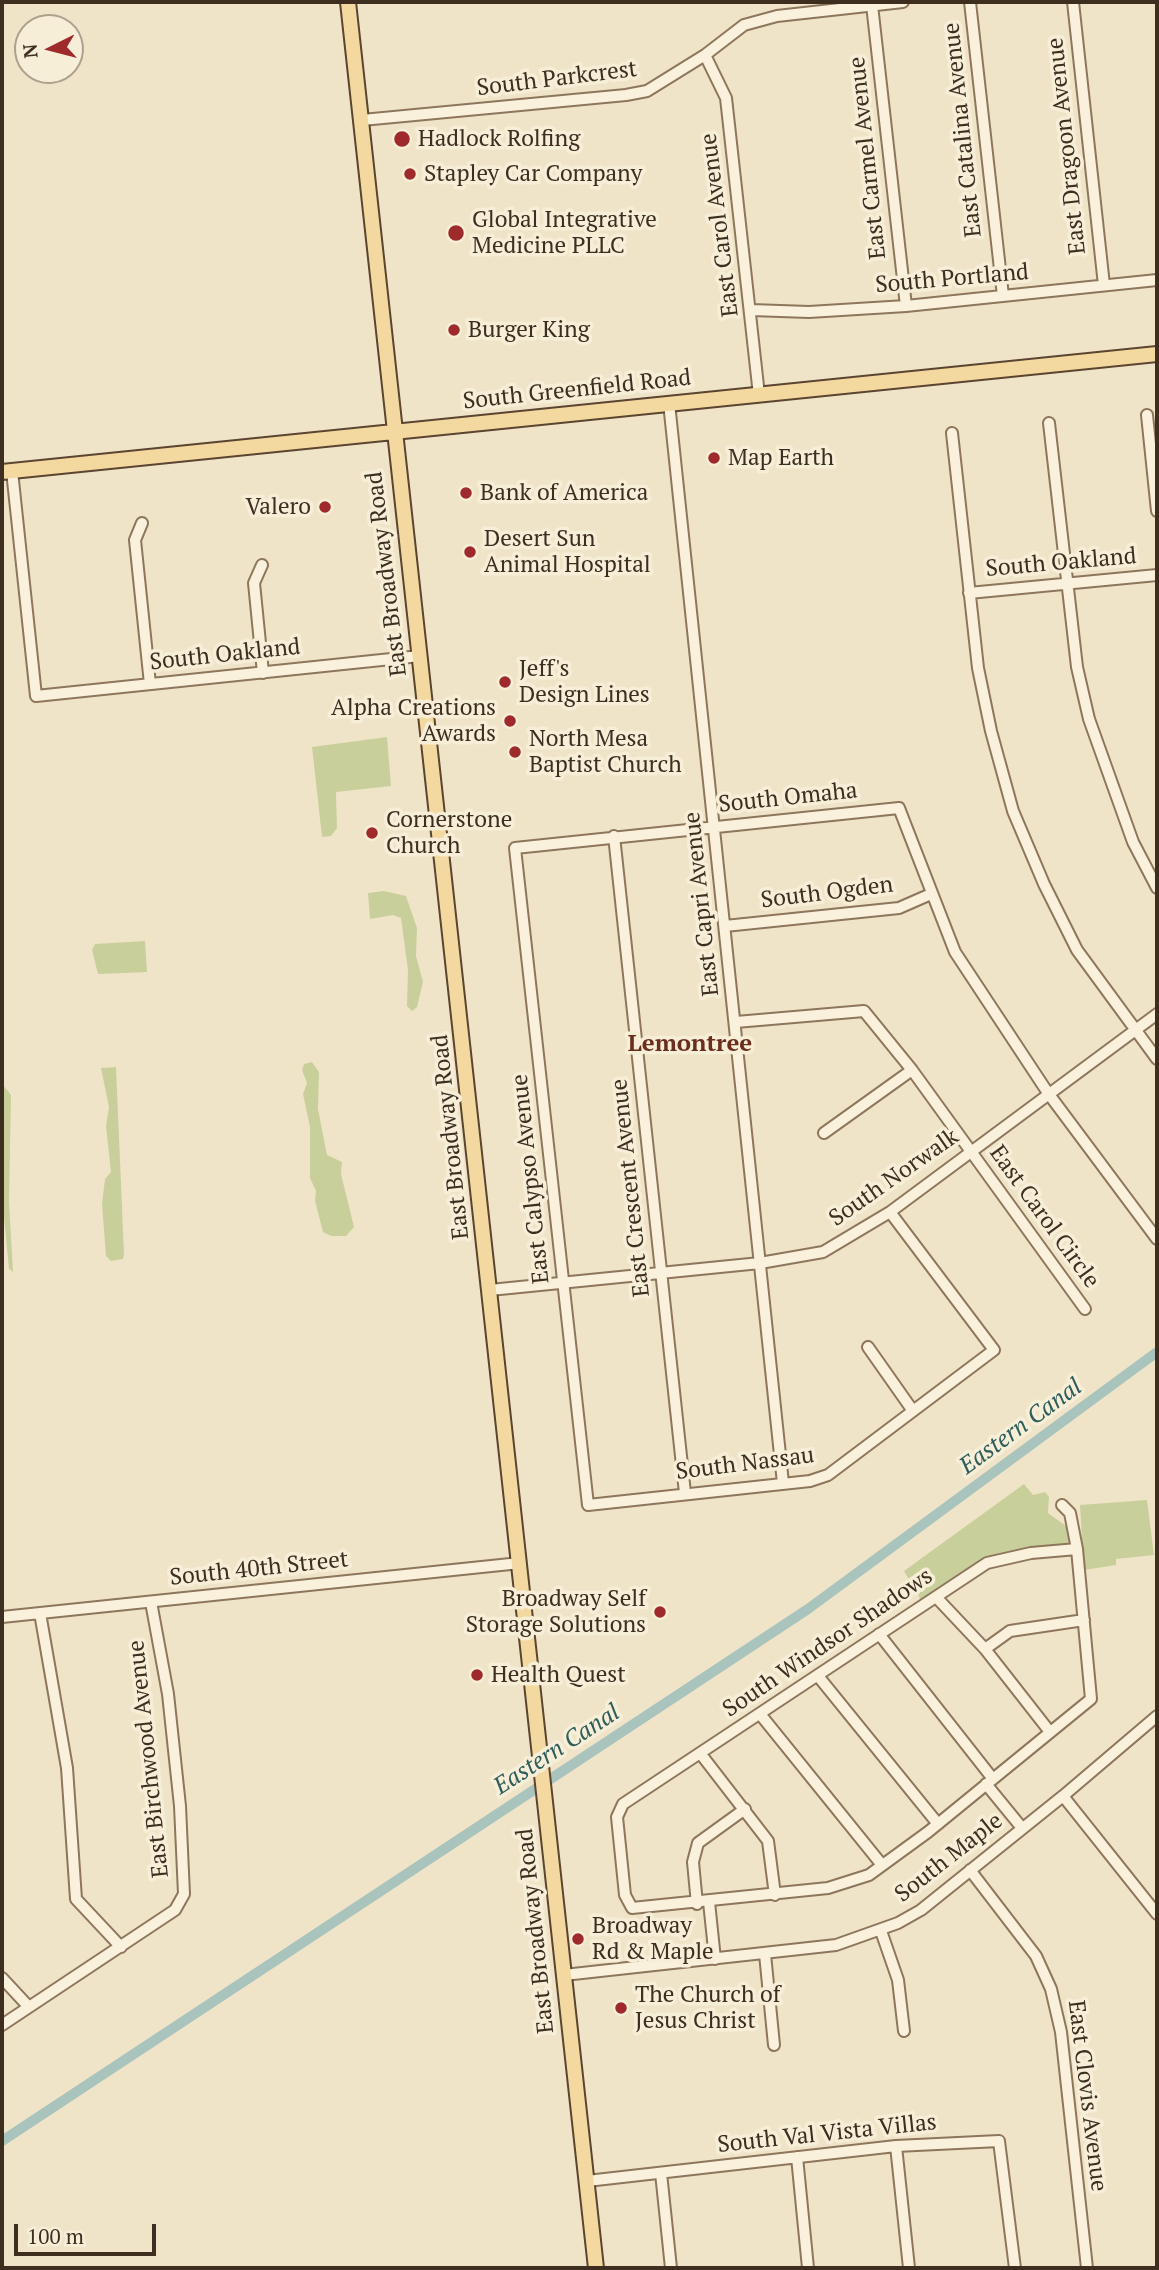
<!DOCTYPE html>
<style>
body{margin:0}
#map{position:relative;width:1159px;height:2270px;overflow:hidden;background:#f0e4c8;font-family:"PT Serif",serif}
canvas{display:block}
.frame{position:absolute;inset:0;border:4px solid #3d2e20;pointer-events:none}
.north{position:absolute;left:14px;top:14px;width:70px;height:70px;box-sizing:border-box;background:#f7eed8;border:2px solid #ada18e;border-radius:50%;rotate:264deg;font-size:19px;font-weight:700;line-height:28px;text-align:center;color:#3d2e20}
.north::after{content:'';display:block;margin:auto;width:24px;height:32px;background:#9e2a2b;clip-path:polygon(50% 0,100% 100%,50% 72%,0 100%)}
.scale{position:absolute;left:14px;top:2224px;width:142px;height:32px;box-sizing:border-box;border:4px solid #3d2e20;border-top:0;padding-left:9px;font-size:21px;line-height:24px;white-space:nowrap;color:#3d2e20;-webkit-text-stroke:5px #f7eed8;paint-order:stroke}
</style>
<div id="map">
<canvas width="1159" height="2270"></canvas>
<div class="frame"></div>
<div class="north">N</div>
<div class="scale">100 m</div>
</div>
<script>
const ctx = document.querySelector('canvas').getContext('2d');
ctx.lineJoin = 'round';
function fill(path, color) {
  ctx.fillStyle = color;
  ctx.fill(path, 'evenodd');
}
function toPath(rows) {
  const path = new Path2D();
  for (const r of rows) {
    path.moveTo(r[0], r[1]);
    for (let i = 2; i < r.length; i += 2) path.lineTo(r[i], r[i + 1]);
  }
  return path;
}
function stroke(path, color, width, dash) {
  ctx.strokeStyle = color;
  ctx.lineWidth = width;
  ctx.lineCap = dash ? 'butt' : 'round';
  ctx.setLineDash(dash || []);
  ctx.stroke(path);
}
function write(font, color, halo, rows, align = 'center') {
  ctx.font = font + ' "PT Serif",serif';
  ctx.lineWidth = 7;
  ctx.setLineDash([]);
  ctx.textBaseline = 'middle';
  ctx.strokeStyle = halo;
  ctx.fillStyle = color;
  for (const [text, x, y, turn = 0] of rows) {
    ctx.save();
    ctx.translate(x, y);
    ctx.rotate((+turn || 0) * Math.PI / 180);
    ctx.textAlign = isNaN(turn) ? turn : align;
    if (halo) ctx.strokeText(text, 0, 0);
    ctx.fillText(text, 0, 0);
    ctx.restore();
  }
}
const green = toPath([
 [387,737,391,786,336,792,337,828,331,836,322,837,312,747],
 [384,891,406,896,417,928,416,956,423,982,417,1007,412,1011,407,1006,408,970,401,918,393,915,370,919,368,893],
 [145,941,147,972,98,974,92,950,95,944],
 [312,1062,319,1072,318,1109,327,1155,342,1162,341,1174,354,1227,346,1236,331,1236,323,1232,315,1201,316,1191,310,1178,310,1127,303,1094,307,1083,302,1070,304,1064],
 [116,1067,124,1254,123,1259,111,1261,106,1256,102,1204,105,1179,111,1172,106,1126,109,1107,101,1068],
 [4,1086,11,1095,9,1202,13,1272,9,1269,2,1197,2,1087],
 [1024,1484,1033,1495,1045,1492,1049,1497,1048,1513,1066,1526,1069,1544,1002,1553,977,1562,921,1600,904,1571],
 [1147,1500,1154,1555,1116,1559,1116,1565,1084,1570,1080,1505]
]);
const canal = toPath([
 [2,2141,808,1609,1157,1352]
]);
const minor = toPath([
 [970,2,1003,296],
 [1073,2,1104,285],
 [872,5,906,306],
 [705,55,726,98,759,395],
 [362,120,626,95,647,91,705,55,744,25,777,16,903,2],
 [751,310,809,312,906,306,1157,280],
 [669,403,783,1483],
 [1147,415,1157,511],
 [1049,423,1077,667,1089,719,1133,842,1157,888],
 [952,433,978,668,991,731,1013,811,1044,884,1077,950,1157,1059],
 [12,471,36,696,420,656],
 [142,523,135,540,150,684],
 [262,565,254,583,263,673],
 [969,593,1157,575],
 [614,836,685,1493],
 [725,926,899,908,931,894],
 [736,1022,864,1011,912,1070,1085,1309],
 [824,1133,912,1070],
 [890,1212,994,1350,828,1475,810,1481,588,1505,515,848,899,808,955,952,1048,1093,1157,1239],
 [490,1290,760,1263,823,1252,890,1212,1157,1014],
 [868,1347,913,1411],
 [1062,1505,1070,1513,1077,1549,1091,1699,928,1832,869,1875,828,1888,632,1908,625,1895,617,1817,623,1804,987,1563,1031,1553,1077,1549],
 [936,1597,985,1649,1050,1732],
 [40,1613,67,1768,76,1899,121,1947],
 [2,1617,520,1563],
 [879,1634,993,1779],
 [985,1649,1010,1631,1084,1620],
 [818,1676,938,1824],
 [760,1714,882,1865],
 [700,1753,768,1841,775,1895],
 [986,1784,1022,1828],
 [1063,1796,1157,1914],
 [970,1870,1036,1956,1051,1989,1061,2032,1087,2268],
 [709,1902,715,1959],
 [697,1904,693,1862,698,1843,745,1809],
 [881,1931,898,1980,904,2031],
 [765,1954,774,2045],
 [564,1975,836,1945,898,1923,921,1910,1063,1796,1157,1716],
 [2,1978,28,2006],
 [2,2025,175,1910,184,1894,180,1806,168,1694,151,1602],
 [896,2146,909,2268],
 [797,2157,808,2268],
 [661,2173,671,2268],
 [587,2181,896,2146,999,2141,1015,2268]
]);
const major = toPath([
 [348,2,596,2268],
 [2,472,1157,354]
]);
const markers = [
 [402,139,9,"#9e2a2b"],
 [410,174,7,"#9e2a2b"],
 [456,233,9,"#9e2a2b"],
 [454,330,7,"#9e2a2b"],
 [714,458,7,"#9e2a2b"],
 [466,493,7,"#9e2a2b"],
 [325,507,7,"#9e2a2b"],
 [470,552,7,"#9e2a2b"],
 [505,682,7,"#9e2a2b"],
 [510,721,7,"#9e2a2b"],
 [515,752,7,"#9e2a2b"],
 [372,833,7,"#9e2a2b"],
 [660,1612,7,"#9e2a2b"],
 [477,1675,7,"#9e2a2b"],
 [578,1939,7,"#9e2a2b"],
 [621,2008,7,"#9e2a2b"]
];
const streetNames = [
 ["South Parkcrest",557,79,-7],
 ["East Catalina Avenue",963,130,-96],
 ["East Dragoon Avenue",1067,146,-96],
 ["East Carmel Avenue",868,158,-96],
 ["East Carol Avenue",720,225,-97],
 ["South Portland",952,279,-5],
 ["South Greenfield Road",577,390,-6],
 ["South Oakland",1061,563,-5],
 ["East Broadway Road",387,574,-97],
 ["South Oakland",225,655,-6],
 ["South Omaha",788,798,-6],
 ["South Ogden",827,893,-7],
 ["East Capri Avenue",702,904,-96],
 ["East Broadway Road",451,1137,-96],
 ["South Norwalk",894,1178,-35],
 ["East Calypso Avenue",531,1179,-96],
 ["East Crescent Avenue",631,1188,-96],
 ["East Carol Circle",1044,1217,54],
 ["South Nassau",745,1464,-7],
 ["South 40th Street",259,1569,-6],
 ["South Windsor Shadows",828,1643,-34],
 ["East Birchwood Avenue",149,1759,-96],
 ["South Maple",949,1858,-38],
 ["East Broadway Road",536,1931,-96],
 ["East Clovis Avenue",1087,2096,83],
 ["South Val Vista Villas",827,2134,-6]
];
const poiNames = [
 ["Hadlock Rolfing",418,139],
 ["Stapley Car Company",424,174],
 ["Global Integrative",472,220],
 ["Medicine PLLC",472,246],
 ["Burger King",468,330],
 ["Map Earth",728,458],
 ["Bank of America",480,493],
 ["Valero",311,507,"right"],
 ["Desert Sun",484,539],
 ["Animal Hospital",484,565],
 ["Jeff's",519,669],
 ["Design Lines",519,695],
 ["Alpha Creations",496,708,"right"],
 ["Awards",496,734,"right"],
 ["North Mesa",529,739],
 ["Baptist Church",529,765],
 ["Cornerstone",386,820],
 ["Church",386,846],
 ["Broadway Self",646,1599,"right"],
 ["Storage Solutions",646,1625,"right"],
 ["Health Quest",491,1675],
 ["Broadway",592,1926],
 ["Rd & Maple",592,1952],
 ["The Church of",635,1995],
 ["Jesus Christ",635,2021]
];
const neighbourhoodNames = [
 ["Lemontree",690,1044]
];
const waterNames = [
 ["Eastern Canal",1021,1427,-36],
 ["Eastern Canal",557,1750,-33]
];
fill(green, '#c9cf9b');
stroke(canal, '#a9c4bc', 10);
stroke(minor, '#8d765c', 14);
stroke(major, '#5b4430', 18);
stroke(minor, '#faf1dc', 10);
stroke(major, '#f3d9a0', 14);
for (const [x, y, r, color] of markers) {
  const dot = new Path2D();
  dot.arc(x, y, r, 0, 2 * Math.PI);
  ctx.fillStyle = color;
  ctx.fill(dot);
  stroke(dot, '#f7eed8', 2.5);
}
write('23px', '#3d2e20', '#f7eed8', streetNames);
write('23px', '#3d2e20', '#f7eed8', poiNames, 'left');
write('bold 24px', '#6b2e1e', '#f7eed8', neighbourhoodNames);
write('italic 24px', '#2f5d5a', '#f7eed8', waterNames);
</script>
